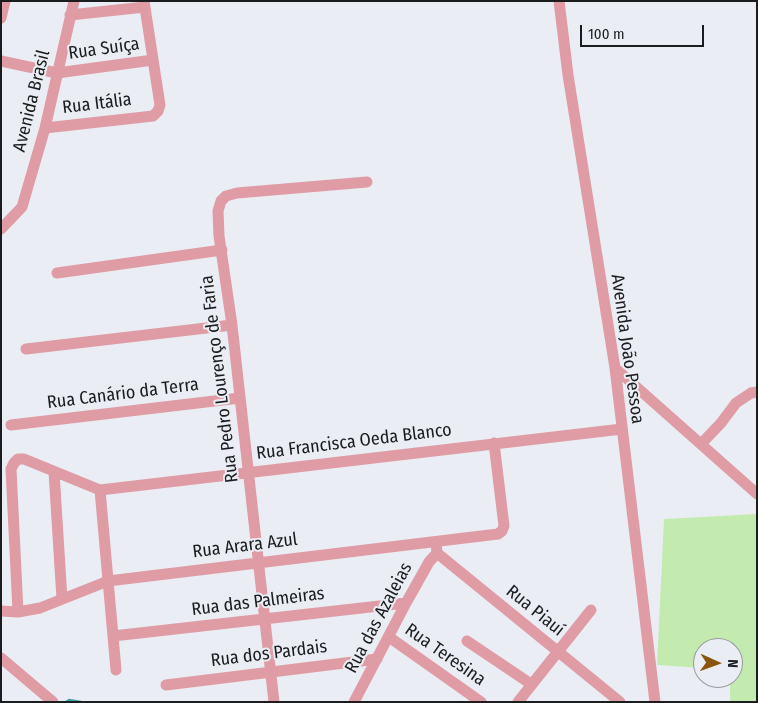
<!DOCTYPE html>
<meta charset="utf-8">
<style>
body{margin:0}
#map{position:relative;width:758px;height:703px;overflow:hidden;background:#eaeef4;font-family:"Fira Sans Condensed",sans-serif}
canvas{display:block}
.frame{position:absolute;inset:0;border:2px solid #1a1c1e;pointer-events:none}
.north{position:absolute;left:693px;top:638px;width:50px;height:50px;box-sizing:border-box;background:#eaeef4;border:1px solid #979a9e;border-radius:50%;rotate:92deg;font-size:14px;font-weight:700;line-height:20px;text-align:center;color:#1a1c1e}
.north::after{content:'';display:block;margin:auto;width:18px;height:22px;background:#8c5609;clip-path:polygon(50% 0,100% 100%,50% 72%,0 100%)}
.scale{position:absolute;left:580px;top:25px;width:124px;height:22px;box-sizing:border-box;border:2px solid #1a1c1e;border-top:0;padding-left:6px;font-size:15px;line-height:18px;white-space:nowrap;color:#1a1c1e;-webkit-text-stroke:4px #eaeef4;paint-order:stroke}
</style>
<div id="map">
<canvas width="758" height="703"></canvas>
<div class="frame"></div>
<div class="north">N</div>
<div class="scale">100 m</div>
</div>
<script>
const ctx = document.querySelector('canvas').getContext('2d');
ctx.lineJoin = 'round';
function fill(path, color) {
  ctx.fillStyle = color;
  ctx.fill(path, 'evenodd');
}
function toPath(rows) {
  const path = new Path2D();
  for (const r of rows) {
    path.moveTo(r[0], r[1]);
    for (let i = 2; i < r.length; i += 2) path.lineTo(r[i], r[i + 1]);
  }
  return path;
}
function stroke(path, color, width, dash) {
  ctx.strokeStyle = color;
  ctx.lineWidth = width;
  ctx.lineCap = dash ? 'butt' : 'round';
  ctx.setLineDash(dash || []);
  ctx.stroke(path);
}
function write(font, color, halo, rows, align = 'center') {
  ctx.font = font + ' "Fira Sans Condensed",sans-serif';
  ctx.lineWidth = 4;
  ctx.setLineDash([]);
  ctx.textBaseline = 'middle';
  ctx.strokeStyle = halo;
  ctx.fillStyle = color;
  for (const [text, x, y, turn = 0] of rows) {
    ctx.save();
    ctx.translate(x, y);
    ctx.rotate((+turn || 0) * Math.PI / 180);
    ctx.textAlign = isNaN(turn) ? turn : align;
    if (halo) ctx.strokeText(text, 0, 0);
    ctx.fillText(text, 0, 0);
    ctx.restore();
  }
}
const green = toPath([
 [757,514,757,702,730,702,730,678,733,678,733,648,703,648,703,668,657,665,664,519]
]);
const stream = toPath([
 [66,702,69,700,81,702]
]);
const minor = toPath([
 [559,1,568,75,615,368,655,702],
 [70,15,145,7],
 [1,18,5,1],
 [1,61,57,73,153,60],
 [45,128,153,116,158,111,160,105,144,1],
 [1,229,22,207,45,128,74,1],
 [57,273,222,250],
 [26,349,232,325],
 [615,368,757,494],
 [11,425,240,398],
 [701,444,721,423,736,403,751,393,757,392],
 [54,472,62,599],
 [100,490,116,670],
 [436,542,437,553,620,702],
 [1,611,18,612,40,608,108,581,498,534,502,531,504,526,494,443],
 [18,612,11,469,14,463,18,459,24,459,100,490,622,429],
 [113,636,406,603],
 [389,637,481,702],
 [467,641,531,684],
 [1,658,53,702],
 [166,685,377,659],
 [274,702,232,325,219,236,218,211,221,201,226,196,237,193,367,182],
 [354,702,406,603,429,562,437,553],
 [518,702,591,610]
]);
const streetNames = [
 ["Rua Suíça",104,49,-8],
 ["Avenida Brasil",32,101,-76],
 ["Rua Itália",97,104,-7],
 ["Avenida João Pessoa",627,349,82],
 ["Rua Pedro Lourenço de Faria",220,379,-97],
 ["Rua Canário da Terra",123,394,-7],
 ["Rua Francisca Oeda Blanco",354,442,-7],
 ["Rua Arara Azul",245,546,-7],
 ["Rua das Palmeiras",258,602,-7],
 ["Rua Piauí",535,611,39],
 ["Rua das Azaleias",379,618,-62],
 ["Rua dos Pardais",269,654,-7],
 ["Rua Teresina",445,655,35]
];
fill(green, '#c4ebaf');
stroke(stream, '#40a4ab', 2.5);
stroke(minor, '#df9ca5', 11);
write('18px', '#1a1c1e', '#eaeef4', streetNames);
</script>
